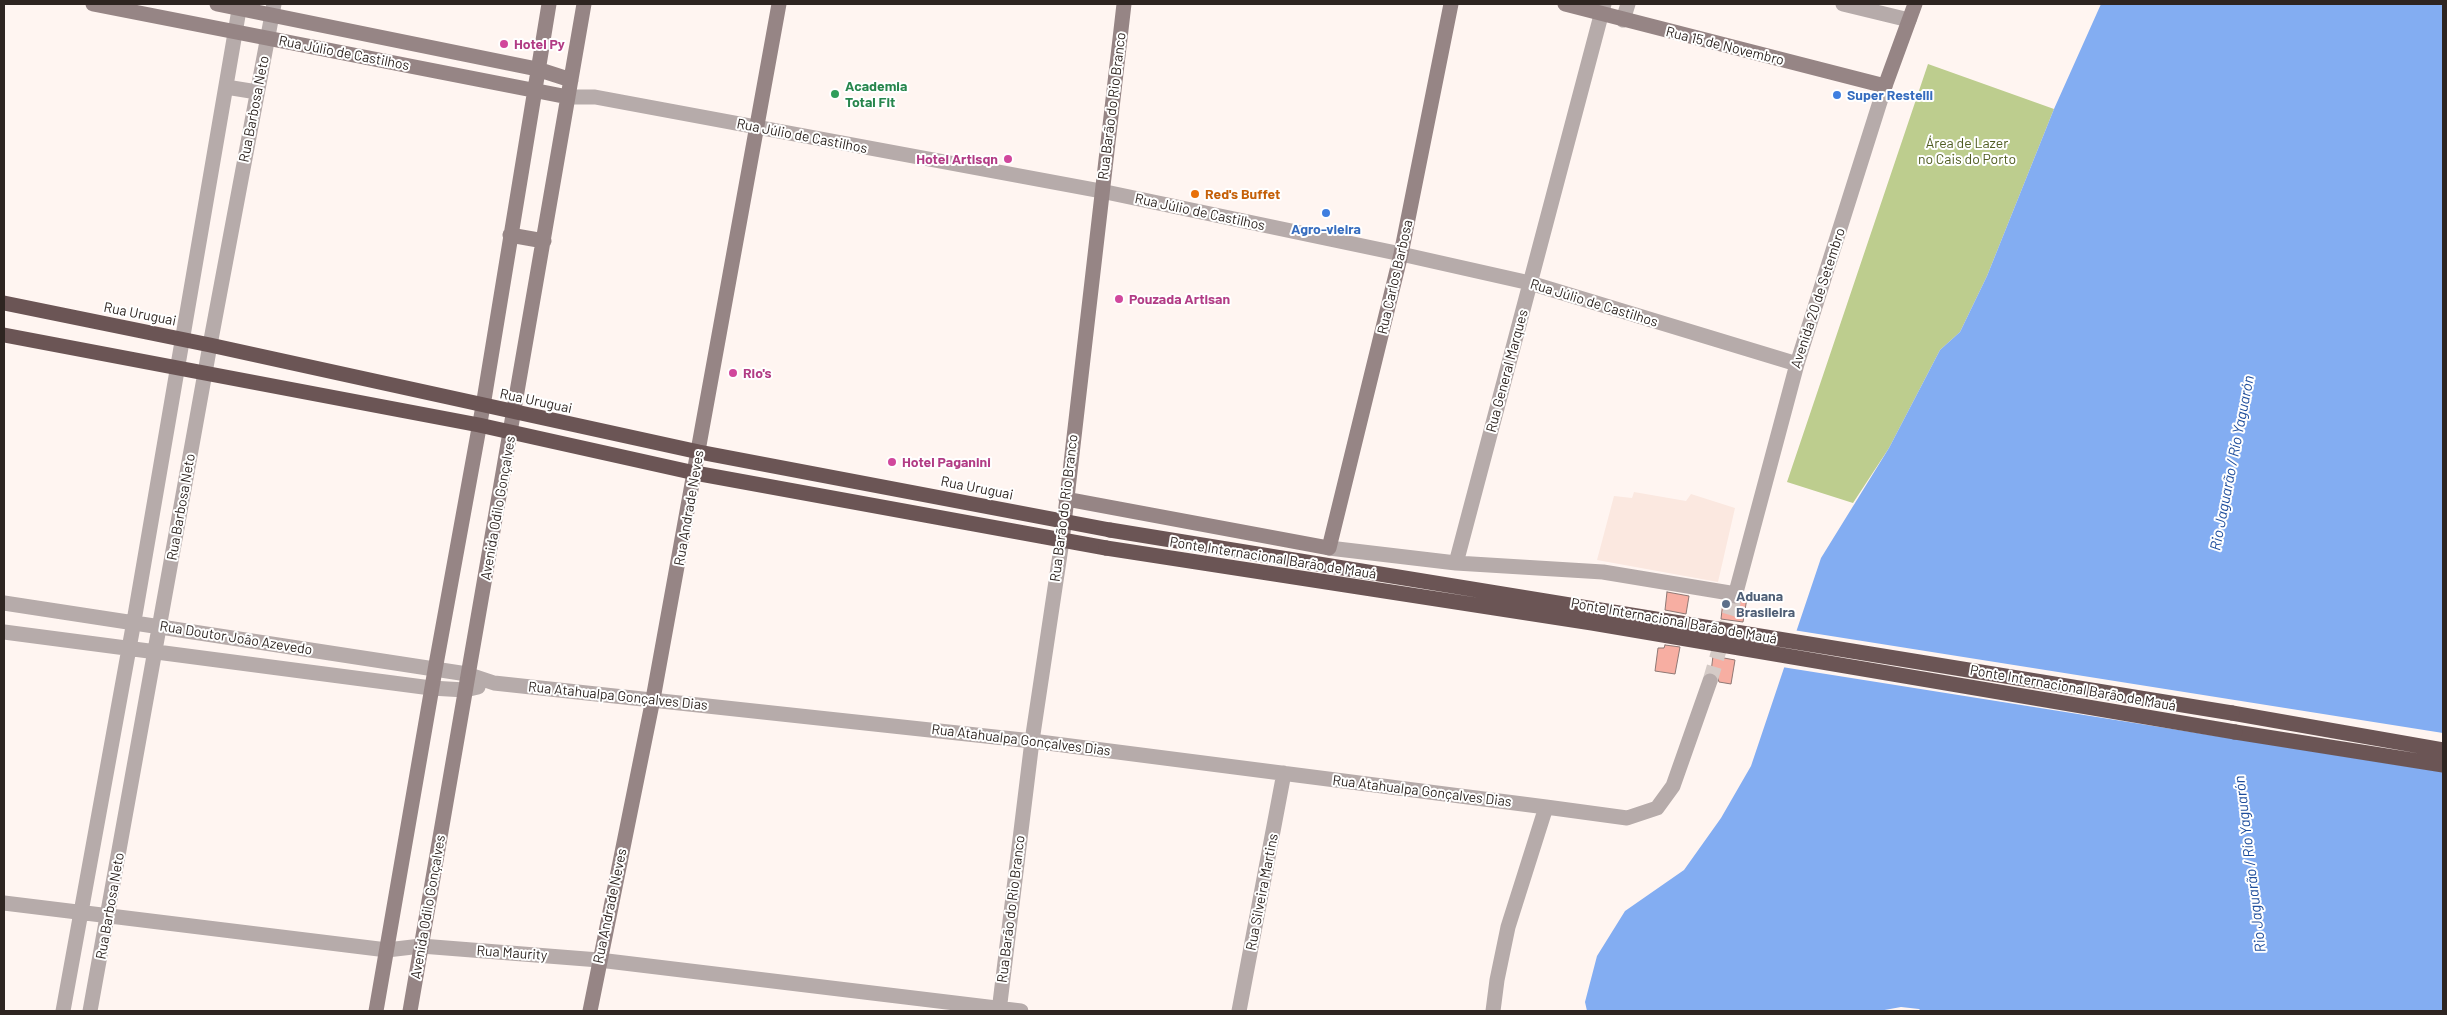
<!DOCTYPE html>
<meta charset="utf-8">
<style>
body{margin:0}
#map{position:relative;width:2447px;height:1015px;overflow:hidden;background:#fff5f1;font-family:Barlow,sans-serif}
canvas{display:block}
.frame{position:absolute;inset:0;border:5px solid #2e2521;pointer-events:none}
</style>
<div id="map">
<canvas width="2447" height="1015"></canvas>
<div class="frame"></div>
</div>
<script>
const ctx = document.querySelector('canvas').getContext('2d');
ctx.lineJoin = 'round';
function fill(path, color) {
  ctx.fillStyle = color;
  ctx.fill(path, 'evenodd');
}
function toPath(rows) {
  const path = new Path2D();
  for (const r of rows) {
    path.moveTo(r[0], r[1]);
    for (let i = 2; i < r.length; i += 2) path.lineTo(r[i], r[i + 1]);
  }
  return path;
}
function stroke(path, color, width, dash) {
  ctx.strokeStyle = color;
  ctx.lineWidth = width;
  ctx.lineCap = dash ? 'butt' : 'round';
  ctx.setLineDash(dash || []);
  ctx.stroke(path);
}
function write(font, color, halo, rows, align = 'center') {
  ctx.font = font + ' Barlow,sans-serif';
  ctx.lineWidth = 4;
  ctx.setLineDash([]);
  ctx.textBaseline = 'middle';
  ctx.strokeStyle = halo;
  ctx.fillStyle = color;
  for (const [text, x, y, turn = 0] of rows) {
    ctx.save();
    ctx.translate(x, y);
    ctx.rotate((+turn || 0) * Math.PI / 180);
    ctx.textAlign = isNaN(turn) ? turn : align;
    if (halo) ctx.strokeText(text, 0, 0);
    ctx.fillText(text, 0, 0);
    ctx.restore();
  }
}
const built = toPath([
 [1634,492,1686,501,1691,494,1735,508,1718,582,1597,560,1614,496,1632,498]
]);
const green = toPath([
 [1928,64,2054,109,1987,276,1960,332,1940,350,1889,448,1853,503,1787,482]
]);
const water = toPath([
 [2101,4,2443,4,2443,1011,1921,1011,1919,1009,1901,1007,1879,1011,1587,1011,1585,1002,1597,956,1625,911,1684,870,1721,818,1751,766,1821,558,1889,448,1940,350,1960,332,1987,276,2054,109]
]);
const pier = toPath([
 [1793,630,2443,733,2443,772,1782,667]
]);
const building = toPath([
 [1667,592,1689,596,1686,614,1665,610,1667,592],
 [1744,598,1747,598,1743,622,1721,619,1723,601,1737,605,1744,598],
 [1665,645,1680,647,1675,674,1655,671,1658,648,1664,648,1665,645],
 [1713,656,1735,660,1731,684,1719,682,1717,675,1711,672,1713,656]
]);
const streetTunnel = toPath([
 [1710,681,1735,596]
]);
const street = toPath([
 [1843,4,1909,20],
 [1623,20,1628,4],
 [226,87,257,92],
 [568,97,595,97,1101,191,1401,254,1530,283,1797,364],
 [1329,548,1456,563,1603,572,1736,594],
 [1456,563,1604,4],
 [1735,596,1797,364,1885,86],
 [4,603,467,674,494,683,1032,741,1546,807],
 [4,632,431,688,465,690,478,687],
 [4,903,387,950,421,946,599,960,1021,1011],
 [63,1011,134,621,240,4],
 [90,1011,210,345,274,4],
 [999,1011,1032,741,1062,541],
 [1239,1011,1284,773],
 [1493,1011,1497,980,1508,927,1546,807,1627,818,1657,808,1673,786,1710,681]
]);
const secondary = toPath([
 [93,4,568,97],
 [217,4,537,69,571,80],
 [1565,4,1885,86,1915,4],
 [510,235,544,241],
 [1066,499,1329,548,1401,254,1451,4],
 [1062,541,1124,4],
 [376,1011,435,670,483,406,549,4],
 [410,1011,584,4],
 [590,1011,653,699,779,4]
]);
const highway = toPath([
 [4,303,210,345,699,452,1110,530],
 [4,335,479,425,695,473,1106,548],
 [2232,713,2443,750],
 [2235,732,2443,765]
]);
const highwayBridge = toPath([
 [1110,530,2232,713],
 [1106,548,1592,623,2235,732]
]);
const markers = [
 [504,44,5,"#d1479c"],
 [835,94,5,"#2e9e5b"],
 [1837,95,5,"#3f7fe0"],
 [1008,159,5,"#d1479c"],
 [1195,194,5,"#e8710a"],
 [1326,213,5,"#3f7fe0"],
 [1119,299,5,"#d1479c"],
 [733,373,5,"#d1479c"],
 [892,462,5,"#d1479c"],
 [1726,604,5,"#5c6f8a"]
];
const hotelNames = [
 ["Hotel Py",514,44],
 ["Hotel Artisqn",998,159,"right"],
 ["Pouzada Artisan",1129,299],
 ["Rio's",743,373],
 ["Hotel Paganini",902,462]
];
const streetNames = [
 ["Rua 15 de Novembro",1725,46,14],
 ["Rua Júlio de Castilhos",344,53,11],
 ["Rua Barão do Rio Branco",1112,106,-83],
 ["Rua Barbosa Neto",254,109,-79],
 ["Rua Júlio de Castilhos",802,136,11],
 ["Rua Júlio de Castilhos",1200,212,12],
 ["Rua Carlos Barbosa",1395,277,-77],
 ["Avenida 20 de Setembro",1818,298,-72],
 ["Rua Júlio de Castilhos",1594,303,17],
 ["Rua Uruguai",140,314,11],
 ["Rua General Marques",1507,371,-75],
 ["Rua Uruguai",536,401,12],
 ["Rua Uruguai",977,488,11],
 ["Rua Barbosa Neto",181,507,-80],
 ["Avenida Odilo Gonçalves",498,508,-80],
 ["Rua Andrade Neves",689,508,-80],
 ["Rua Barão do Rio Branco",1064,508,-83],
 ["Ponte Internacional Barão de Mauá",1273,558,9],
 ["Ponte Internacional Barão de Mauá",1674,621,10],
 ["Rua Doutor João Azevedo",236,638,9],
 ["Ponte Internacional Barão de Mauá",2073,688,10],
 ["Rua Atahualpa Gonçalves Dias",618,696,6],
 ["Rua Atahualpa Gonçalves Dias",1021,740,7],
 ["Rua Atahualpa Gonçalves Dias",1422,791,7],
 ["Rua Silveira Martins",1262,892,-79],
 ["Rua Barbosa Neto",110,906,-80],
 ["Rua Andrade Neves",610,906,-78],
 ["Avenida Odilo Gonçalves",428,907,-80],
 ["Rua Barão do Rio Branco",1011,909,-83],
 ["Rua Maurity",512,953,4]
];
const leisureNames = [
 ["Academia",845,86],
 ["Total Fit",845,102]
];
const shopNames = [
 ["Super Restelli",1847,95],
 ["Agro-vieira",1326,229,"center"]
];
const parkNames = [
 ["Área de Lazer",1967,143],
 ["no Cais do Porto",1967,159]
];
const foodNames = [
 ["Red's Buffet",1205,194]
];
const serviceNames = [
 ["Aduana",1736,596],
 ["Brasileira",1736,612]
];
const waterNames = [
 ["Rio Jaguarão / Río Yaguarón",2232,463,-79],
 ["Rio Jaguarão / Río Yaguarón",2250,864,-97]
];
fill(built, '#fbe8e0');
fill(green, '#bdcd8e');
fill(water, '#83adf2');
fill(pier, '#fff5f1');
fill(building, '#f7aea2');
stroke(building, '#8e7773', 1);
stroke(streetTunnel, '#d5cbc7', 15, [15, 8]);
stroke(street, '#b6abaa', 15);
stroke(secondary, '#968585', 15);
stroke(highway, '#6b5555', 15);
stroke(highwayBridge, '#6b5555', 15);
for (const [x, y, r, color] of markers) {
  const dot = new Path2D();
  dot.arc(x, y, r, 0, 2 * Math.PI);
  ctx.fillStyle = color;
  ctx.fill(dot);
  stroke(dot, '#fff', 2);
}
write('bold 14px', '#b23c85', '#fff', hotelNames, 'left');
write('14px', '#2e2521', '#fff', streetNames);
write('bold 14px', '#27864d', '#fff', leisureNames, 'left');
write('bold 14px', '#366cbe', '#fff', shopNames, 'left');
write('14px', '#4f5c21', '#fff', parkNames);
write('bold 14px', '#c56008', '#fff', foodNames, 'left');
write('bold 14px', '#4e5e75', '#fff', serviceNames, 'left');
write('italic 15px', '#1d4c9b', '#fff', waterNames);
</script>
